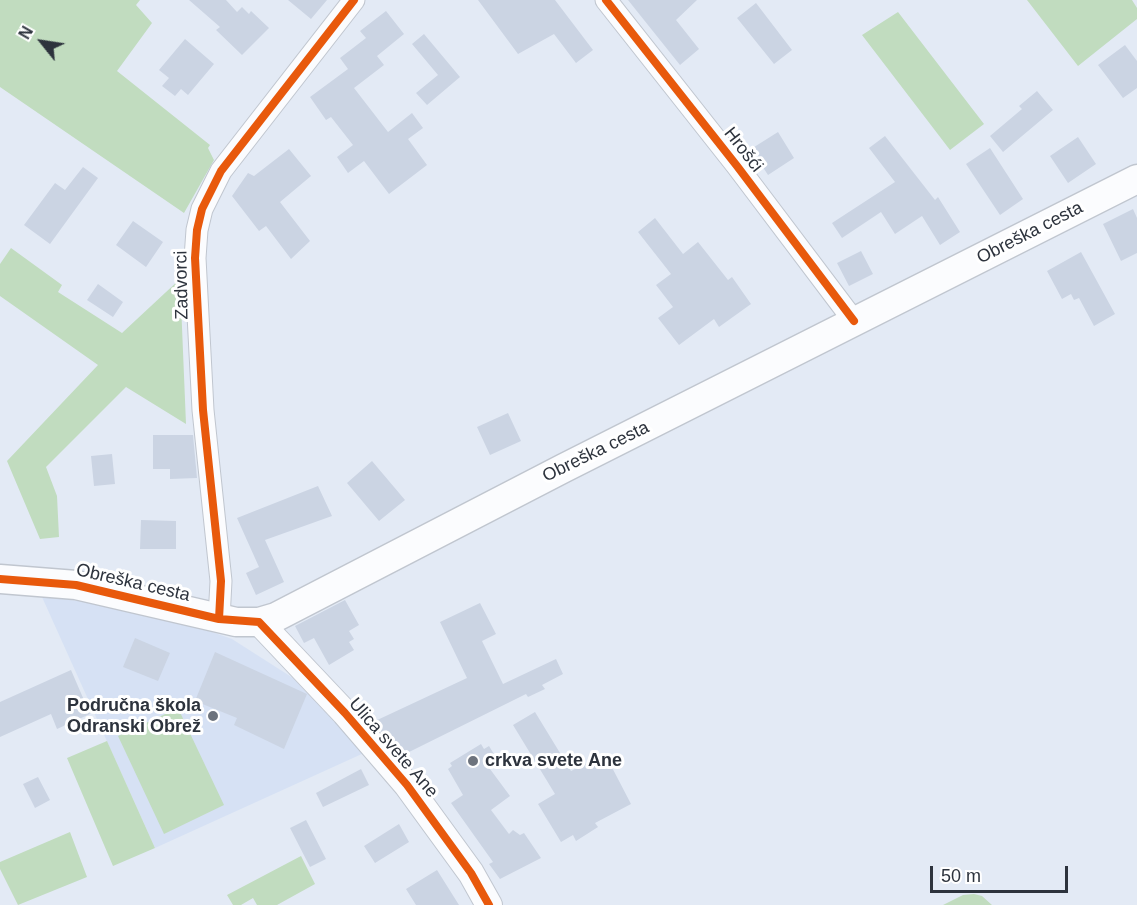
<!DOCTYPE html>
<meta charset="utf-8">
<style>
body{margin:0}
#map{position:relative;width:1137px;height:905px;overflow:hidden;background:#e3eaf5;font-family:Arial,sans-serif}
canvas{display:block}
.north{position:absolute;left:12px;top:12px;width:60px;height:60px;-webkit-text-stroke:4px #fff;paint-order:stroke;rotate:300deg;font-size:16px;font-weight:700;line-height:24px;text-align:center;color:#2d333d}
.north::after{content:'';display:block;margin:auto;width:21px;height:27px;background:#2d333d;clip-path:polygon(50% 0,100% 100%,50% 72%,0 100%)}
.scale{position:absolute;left:930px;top:866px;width:138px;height:27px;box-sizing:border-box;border:3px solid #2d333d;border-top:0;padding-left:8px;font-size:18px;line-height:21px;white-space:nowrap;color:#2d333d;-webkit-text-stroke:4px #fff;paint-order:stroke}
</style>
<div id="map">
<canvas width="1137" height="905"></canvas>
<div class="north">N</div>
<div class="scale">50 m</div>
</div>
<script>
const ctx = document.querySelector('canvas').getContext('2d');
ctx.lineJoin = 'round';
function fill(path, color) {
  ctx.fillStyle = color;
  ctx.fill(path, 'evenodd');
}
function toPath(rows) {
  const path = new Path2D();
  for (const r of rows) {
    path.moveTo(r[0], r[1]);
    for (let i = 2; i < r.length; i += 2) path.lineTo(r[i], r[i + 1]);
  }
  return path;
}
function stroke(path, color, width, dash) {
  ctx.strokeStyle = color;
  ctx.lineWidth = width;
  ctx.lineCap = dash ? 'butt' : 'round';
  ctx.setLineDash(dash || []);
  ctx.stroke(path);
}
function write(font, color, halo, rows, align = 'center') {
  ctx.font = font + ' Arial,sans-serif';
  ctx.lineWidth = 6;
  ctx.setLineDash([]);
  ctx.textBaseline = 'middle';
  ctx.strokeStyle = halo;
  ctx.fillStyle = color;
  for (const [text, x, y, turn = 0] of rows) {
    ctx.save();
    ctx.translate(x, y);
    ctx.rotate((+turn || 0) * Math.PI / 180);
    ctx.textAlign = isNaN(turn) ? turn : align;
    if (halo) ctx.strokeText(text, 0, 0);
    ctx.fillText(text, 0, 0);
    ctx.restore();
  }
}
const built = toPath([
 [42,597,97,603,195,626,232,639,293,678,364,753,155,848]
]);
const green = toPath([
 [0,0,140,0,136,5,152,23,117,71,210,145,208,148,214,160,184,213,0,87],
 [1027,0,1132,0,1137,8,1137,19,1078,66],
 [898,12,984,124,950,150,862,35],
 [11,248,62,285,58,292,122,333,180,279,186,424,126,387,46,467,57,496,59,537,40,539,7,461,98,365,0,296,0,264],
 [178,708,224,805,164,834,118,736],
 [107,741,155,848,113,866,67,758],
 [70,832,87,877,18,905,0,869,0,862],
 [301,856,315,884,277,905,257,905,253,898,241,905,233,905,227,895],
 [974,894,982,896,992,905,943,905,963,895]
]);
const building = toPath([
 [189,0,226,0,237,12,242,7,249,14,251,11,269,28,242,55,216,30,220,27],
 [288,0,327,0,311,19],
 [478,0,555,0,593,50,576,63,554,34,518,54],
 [628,0,697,0,676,20,699,49,680,65],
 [756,3,792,50,774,64,737,18],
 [386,11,404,34,377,56,384,65,354,88,388,132,412,113,423,128,408,139,427,165,389,194,364,161,348,173,337,157,353,145,331,117,326,120,310,97,348,69,340,58,366,38,360,31],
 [424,34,460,77,427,105,416,93,438,75,412,44],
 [185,39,214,64,188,95,181,89,175,96,162,86,169,78,159,70],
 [1125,45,1137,61,1137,88,1123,98,1098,65],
 [1037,91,1053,110,1003,152,990,136,1022,109,1019,106],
 [778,132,794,158,768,175,751,149],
 [885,136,935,200,938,197,960,232,940,245,922,216,895,234,881,212,842,238,832,223,895,182,869,148],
 [1078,137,1096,164,1068,183,1050,156],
 [990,148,1023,199,1000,215,966,164],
 [289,149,311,176,280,202,310,241,291,259,266,226,259,231,232,196,248,173,254,176],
 [83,167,98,178,50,244,24,225,55,183,65,190],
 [1133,209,1137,218,1137,253,1121,261,1103,224],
 [655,218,683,254,698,242,728,280,732,277,751,304,719,327,714,319,679,345,658,318,673,307,656,285,671,274,638,232],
 [133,221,163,242,146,267,116,245],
 [861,251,873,274,849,286,837,263],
 [1081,252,1115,314,1094,326,1079,298,1074,300,1071,294,1062,299,1047,271],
 [98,284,123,302,113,317,87,300],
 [508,413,521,441,490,455,477,427],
 [153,435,193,435,197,478,170,479,170,469,153,469],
 [112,454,115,484,94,486,91,456],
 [372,461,405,500,379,521,347,483],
 [318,486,332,516,265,540,284,582,256,595,246,573,259,567,237,518],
 [141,520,176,521,176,549,140,549],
 [345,600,359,625,349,631,354,639,349,642,354,650,329,665,314,638,304,643,295,626],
 [480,603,496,634,482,641,503,684,556,659,563,674,542,685,545,689,528,697,526,694,401,756,373,722,467,678,440,622],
 [135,638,170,653,158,681,123,667],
 [215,652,307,694,284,749,234,725,237,718,195,701],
 [71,670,90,714,57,729,51,714,0,737,0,702],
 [535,712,571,771,605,754,631,804,595,823,598,827,576,841,573,835,561,842,538,804,555,794,513,725],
 [481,744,484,749,489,746,497,759,492,762,494,767,490,769,510,796,491,810,509,834,513,830,520,835,524,833,541,858,500,879,489,864,493,862,451,803,463,795,448,769,452,766,450,763],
 [361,769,369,785,323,807,316,793],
 [38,777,50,800,35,808,23,784],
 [306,820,326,859,310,867,290,828],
 [399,824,409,842,375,863,364,846],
 [437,870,459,905,416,905,406,889]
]);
const minor = toPath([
 [606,0,737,166,854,321],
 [219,619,221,581,203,410,195,258,197,230,202,209,221,171,354,0]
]);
const tertiary = toPath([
 [259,622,345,713,407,785,471,873,489,905]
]);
const secondary = toPath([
 [0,579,76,585,236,622,259,622,276,617,564,468,1137,179]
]);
const cycleway = toPath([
 [606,0,737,166,854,321],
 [0,579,76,585,219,619,259,622,345,713,407,785,471,873,489,905],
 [219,619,221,581,203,410,195,258,197,230,202,209,221,171,354,0]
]);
const markers = [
 [213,716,6,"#6d737d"],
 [473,761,6,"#6d737d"]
];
const streetNames = [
 ["Hrošći",743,150,52],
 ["Obreška cesta",1030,233,-27],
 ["Zadvorci",182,285,-91],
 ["Obreška cesta",596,452,-26],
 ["Obreška cesta",133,583,13],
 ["Ulica svete Ane",393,748,49]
];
const poiNames = [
 ["Područna škola",201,706],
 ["Odranski Obrež",201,727],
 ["crkva svete Ane",485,761,"left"]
];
fill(built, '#d6e1f4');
fill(green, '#c1dcbf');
fill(building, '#cbd4e3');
stroke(minor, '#c0c6cf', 23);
stroke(tertiary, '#c0c6cf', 28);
stroke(secondary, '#c0c6cf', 31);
stroke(minor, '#fbfcfe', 21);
stroke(tertiary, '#fbfcfe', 26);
stroke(secondary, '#fbfcfe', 28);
stroke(cycleway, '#e8590c', 8);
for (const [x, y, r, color] of markers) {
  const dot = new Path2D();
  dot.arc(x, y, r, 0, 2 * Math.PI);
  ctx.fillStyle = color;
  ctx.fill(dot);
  stroke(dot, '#fff', 2);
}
write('18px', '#2d333d', '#fff', streetNames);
write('bold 18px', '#2d333d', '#fff', poiNames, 'right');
</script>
